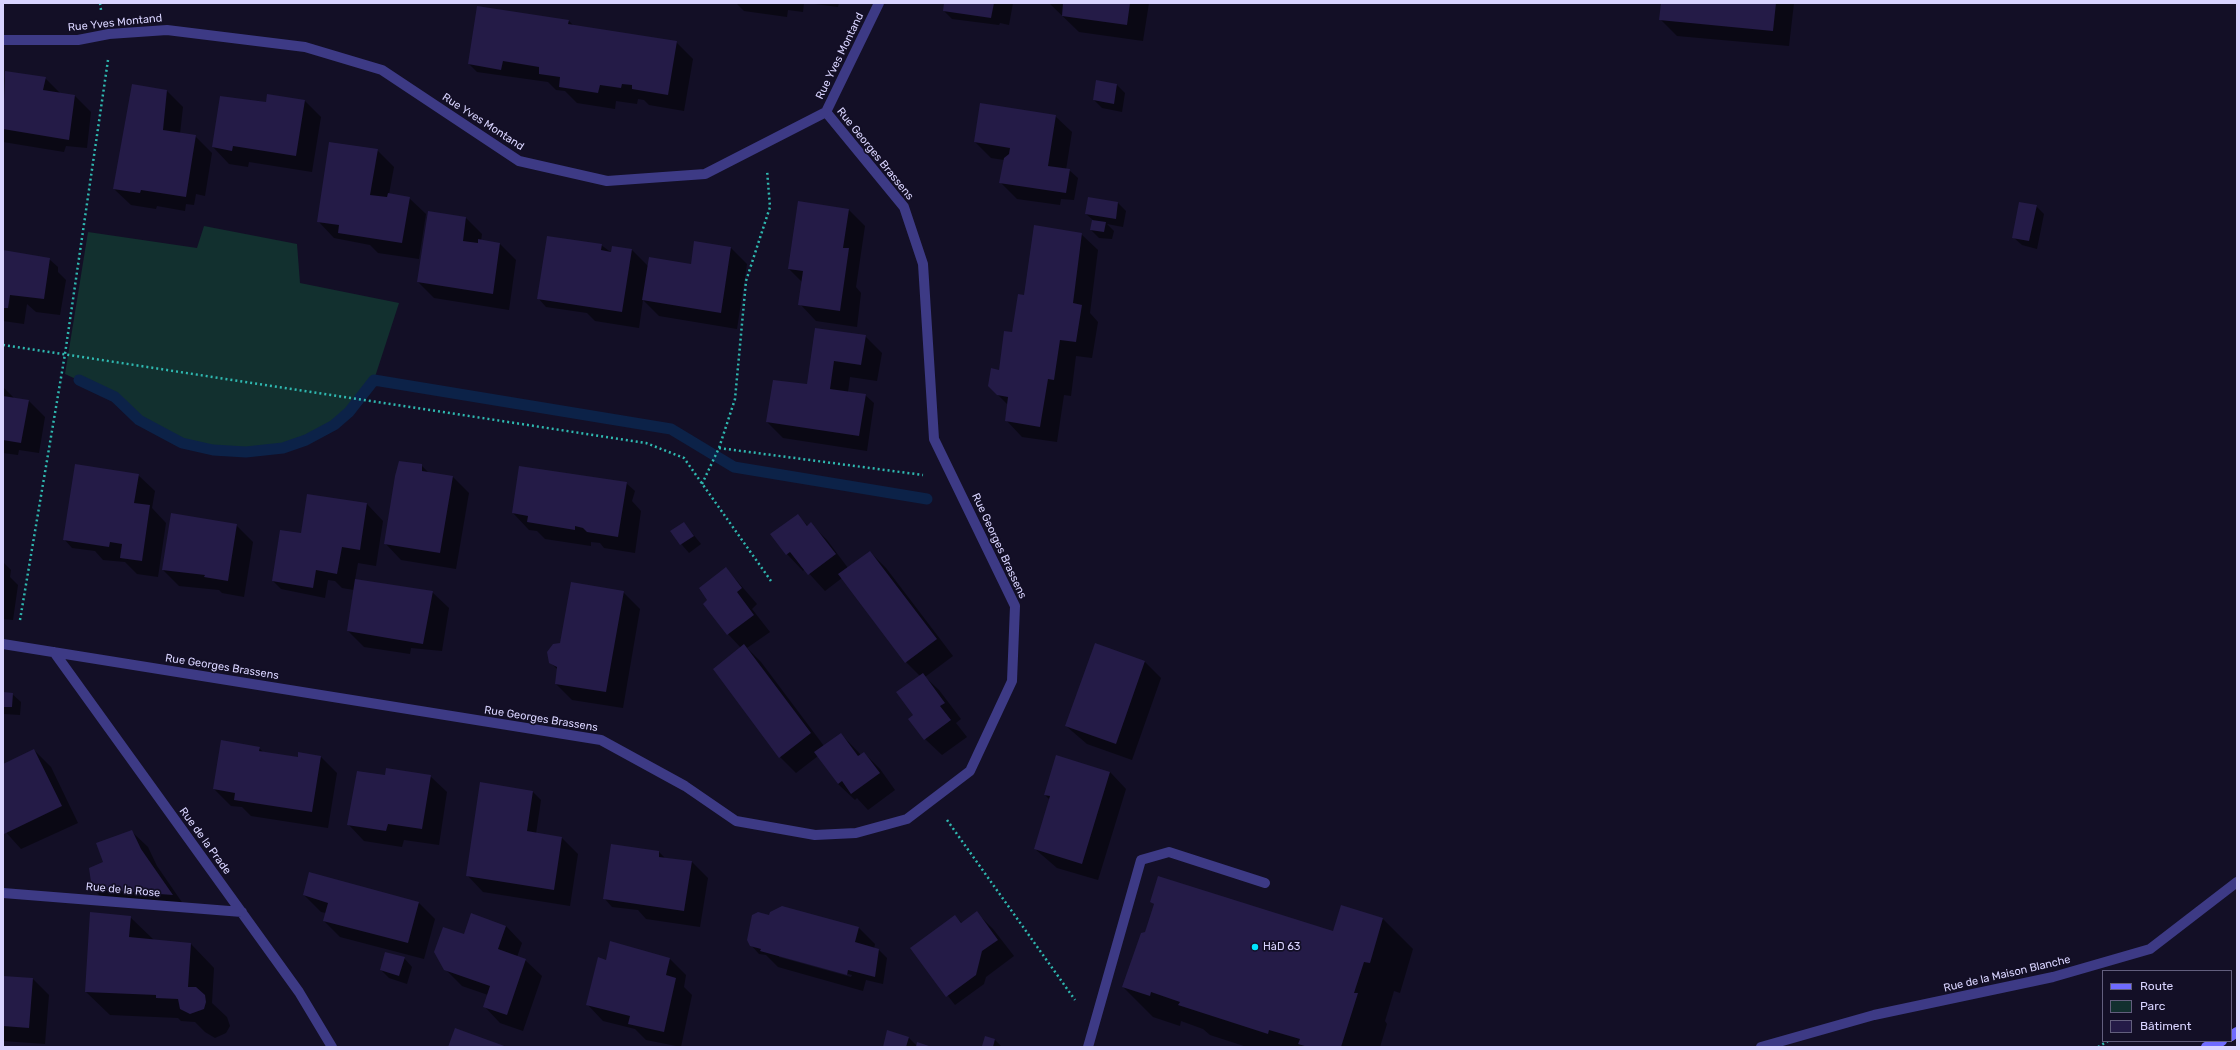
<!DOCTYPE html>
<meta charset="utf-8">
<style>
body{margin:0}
#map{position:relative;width:2240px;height:1050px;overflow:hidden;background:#130f26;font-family:Rubik,sans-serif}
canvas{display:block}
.frame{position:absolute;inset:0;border:4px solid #d9d4ff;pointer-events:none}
.legend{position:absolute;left:2102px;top:970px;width:130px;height:72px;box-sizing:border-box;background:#130f26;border:1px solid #625e7d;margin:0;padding:5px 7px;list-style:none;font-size:12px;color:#d9d4ff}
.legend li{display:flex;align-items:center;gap:8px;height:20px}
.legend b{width:20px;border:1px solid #625e7d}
</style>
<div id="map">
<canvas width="2240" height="1050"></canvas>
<div class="frame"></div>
<ul class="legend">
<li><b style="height:5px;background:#6f6bff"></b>Route</li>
<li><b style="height:11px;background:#12302f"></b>Parc</li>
<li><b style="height:11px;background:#241b47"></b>Bâtiment</li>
</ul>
</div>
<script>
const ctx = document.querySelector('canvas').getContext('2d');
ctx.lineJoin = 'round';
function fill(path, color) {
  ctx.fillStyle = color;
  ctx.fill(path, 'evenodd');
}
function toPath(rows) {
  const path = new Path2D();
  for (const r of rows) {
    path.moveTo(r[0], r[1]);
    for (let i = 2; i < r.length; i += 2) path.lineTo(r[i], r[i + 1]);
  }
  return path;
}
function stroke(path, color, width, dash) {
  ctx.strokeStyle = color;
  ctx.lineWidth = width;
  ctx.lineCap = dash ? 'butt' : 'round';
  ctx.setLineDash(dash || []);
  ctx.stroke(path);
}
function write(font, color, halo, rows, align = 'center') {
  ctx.font = font + ' Rubik,sans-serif';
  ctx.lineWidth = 3.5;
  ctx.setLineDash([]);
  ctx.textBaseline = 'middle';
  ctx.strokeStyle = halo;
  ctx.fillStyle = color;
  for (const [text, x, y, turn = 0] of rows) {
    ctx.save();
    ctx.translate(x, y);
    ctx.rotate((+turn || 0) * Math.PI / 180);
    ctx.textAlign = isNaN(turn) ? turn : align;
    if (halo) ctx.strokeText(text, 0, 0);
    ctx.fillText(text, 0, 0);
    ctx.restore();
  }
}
const green = toPath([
 [204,226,297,244,300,283,399,303,374,380,349,412,334,425,306,440,283,448,246,452,213,450,182,443,139,420,115,397,65,374,88,232,197,248]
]);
const shadow = toPath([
 [736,3,804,3,803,12,788,10,787,17,744,11],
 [807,3,839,3,838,7],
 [945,3,1013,3,1009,25,1000,23,999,25,952,19,944,11],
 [1049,3,1149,3,1143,41,1079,32],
 [1662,3,1794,3,1789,46,1677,36,1660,19],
 [478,7,569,21,574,26,676,42,693,59,684,111,649,105,644,100,638,99,637,104,616,101,615,109,577,103,565,91,556,90,548,82,477,72,469,64],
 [6,72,45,78,61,94,75,96,91,112,87,148,66,146,64,152,3,142,3,85],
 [133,85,167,91,183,107,180,134,195,136,212,153,205,196,196,194,194,205,186,204,185,211,157,206,156,209,131,205,114,189],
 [1117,85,1125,93,1122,112,1102,108,1094,100],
 [304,100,321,117,312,172,249,162,248,167,229,164,213,147,266,104],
 [1055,116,1072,132,1066,170,1069,170,1078,178,1074,200,1061,199,1060,205,1017,199,1000,182,1004,160,991,158,975,142],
 [377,150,394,167,389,194,409,198,426,214,419,259,378,253,370,245,334,238,318,221],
 [1118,203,1126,211,1123,227,1107,224,1114,231,1112,239,1099,238,1091,230,1093,220,1086,214],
 [2036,206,2044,214,2037,249,2022,245,2013,237],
 [849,210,865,226,856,287,861,293,857,327,816,321,800,304,803,283,789,269],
 [466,218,482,234,481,241,500,244,516,260,509,310,434,298,418,282],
 [1081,234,1098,250,1090,313,1098,322,1092,358,1076,356,1071,396,1064,395,1057,442,1022,437,1006,420,1008,405,989,386,999,371,1024,296],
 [695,242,731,248,747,264,737,329,659,316,643,300,639,328,595,321,587,313,546,307,538,298,601,245,612,253,632,250,648,266,692,265],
 [3,251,49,259,58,267,58,272,66,280,60,315,36,312,27,304,24,324,3,321],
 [816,329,865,336,882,353,877,381,850,377,848,392,865,395,874,403,867,451,783,438,767,422,808,386],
 [3,387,15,399,29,401,45,417,39,453,19,450,18,455,3,453],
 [421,465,429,473,453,477,469,493,456,569,401,560,385,543],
 [138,475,155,491,152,508,166,523,158,577,137,574,125,562,103,560,95,551,72,548,64,539],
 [626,483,635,491,632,501,641,511,635,553,604,548,600,543,591,542,591,546,545,539,537,531,529,530,513,513],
 [308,495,367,504,383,521,376,566,358,563,355,580,432,592,449,608,442,651,411,648,410,654,364,647,348,631,354,590,342,588,335,581,328,580,325,598,281,589,273,581,302,534],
 [797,515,808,526,811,524,827,540,848,568,870,552,886,568,953,656,925,677,939,690,961,719,956,723,967,737,942,755,925,739,915,715,920,676,906,662,842,578,825,591,805,569,803,571,787,554,772,534],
 [684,523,701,544,689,553,671,532],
 [236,525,253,542,244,597,222,593,219,590,179,586,163,570],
 [3,562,11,570,10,577,18,585,13,620,3,619],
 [726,568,757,604,752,609,770,632,747,648,761,662,824,746,841,734,861,755,864,753,880,769,895,790,868,810,857,798,855,800,838,784,818,756,796,773,780,757,741,648,728,634,709,600],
 [623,592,640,609,623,708,572,700,556,684,558,670,550,662,564,645],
 [1096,644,1145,662,1161,678,1132,760,1087,744,1066,726],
 [3,693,12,694,21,702,20,715,3,714],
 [259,748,264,753,299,758,321,757,337,773,328,828,251,816,242,807,231,806,214,789],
 [34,750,51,767,78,823,21,849,3,829,3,765],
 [1110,772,1126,789,1098,880,1057,868,1035,849,1050,800,1045,795],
 [386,776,430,776,447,792,439,845,404,840,402,847,364,841,348,824],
 [533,792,541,800,536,834,562,838,578,854,570,906,483,892,467,875],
 [131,831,148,847,157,866,188,911,109,905,93,889,104,863],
 [659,852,665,858,692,862,708,878,700,927,646,919,638,910,612,907,604,898],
 [304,895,419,903,435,919,424,959,340,937,324,921,326,913,321,912],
 [1151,902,1334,932,1342,906,1383,919,1413,949,1400,993,1394,991,1385,1021,1387,1024,1380,1047,1247,1047,1210,1035,1203,1029,1181,1021,1180,1026,1153,1017,1123,987,1146,933,1155,905],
 [977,913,993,929,1014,956,986,977,984,984,955,1005,911,948,955,916,962,923],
 [768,916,859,928,875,944,874,949,879,950,887,958,883,984,866,980,863,991,778,967,766,955,759,954,751,945],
 [779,955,852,975,851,977,779,957],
 [130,917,154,940,191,944,214,968,212,1003,227,1017,230,1026,226,1033,215,1038,205,1032,195,1022,181,1021,178,1018,110,1015,86,992],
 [506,926,522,943,517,957,525,960,542,976,523,1031,500,1023,484,1006,488,995,462,986,445,969,464,936],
 [404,958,412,967,407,984,389,978,381,970],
 [670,959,686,975,684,987,692,995,681,1047,646,1040,635,1029,603,1021,587,1004,607,961],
 [3,977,33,979,49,995,45,1044,3,1041],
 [909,1038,917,1046,930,1047,884,1047],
 [994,1039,1002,1047,983,1046]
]);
const stream = toPath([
 [79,380,115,397,139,420,182,443,213,450,246,452,283,448,306,440,334,425,349,412,374,380,671,429,734,467,927,499]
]);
const building = toPath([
 [944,3,994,3,991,18,943,11],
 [1063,3,1130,3,1127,25,1062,16],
 [1661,3,1776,3,1773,31,1659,20],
 [477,6,569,20,568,24,677,41,668,95,632,89,632,85,622,84,621,88,600,85,598,93,559,87,560,77,539,74,539,67,503,61,501,70,468,64],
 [5,71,46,77,43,90,75,95,69,140,3,129],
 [1096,80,1117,84,1114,104,1093,100],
 [132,84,167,90,163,130,196,135,186,197,141,190,140,193,113,189],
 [267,94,305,100,296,156,233,146,232,151,212,147,220,96,266,102],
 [980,103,1056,115,1048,166,1070,169,1066,193,999,183,1004,158,1009,154,1010,148,974,142],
 [329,142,378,149,370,195,387,197,388,193,410,197,402,243,338,233,339,225,317,222],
 [1088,197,1118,202,1116,219,1085,214],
 [798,201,849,209,843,248,849,248,840,311,798,305,803,271,788,269],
 [2019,202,2037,205,2029,241,2012,238],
 [428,211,466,217,463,241,478,243,478,239,500,243,493,294,417,282],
 [1092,220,1106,222,1104,232,1090,230],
 [1034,225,1082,233,1073,303,1082,305,1076,342,1060,340,1054,380,1048,379,1040,427,1005,421,1008,397,997,395,988,386,991,368,999,370,1004,331,1012,332,1018,294,1024,295],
 [547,236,602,244,601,250,611,252,612,246,632,249,622,312,537,299],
 [694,241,731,247,721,313,642,300,649,257,691,264],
 [3,250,50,258,44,299,10,295,8,308,3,308],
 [815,328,866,335,861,365,834,361,830,389,866,394,859,436,766,422,773,380,807,384],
 [3,396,29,400,21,443,3,440],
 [399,461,422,464,422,471,453,476,440,553,384,544,395,476],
 [75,464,139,474,134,503,150,505,142,561,120,558,122,544,110,542,109,547,63,540],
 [519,466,627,482,618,537,587,532,583,528,575,526,575,530,527,522,528,516,512,513],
 [307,494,367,503,360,550,342,547,337,574,316,570,313,588,272,581,280,530,301,533],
 [171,513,237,524,228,581,204,577,205,575,162,570],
 [798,514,807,526,811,522,836,554,808,575,790,552,786,555,770,534],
 [684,522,694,536,680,545,670,531],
 [870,551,937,639,905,663,838,574],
 [726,567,742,588,737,592,754,615,727,635,703,604,707,600,699,588],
 [355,579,433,591,423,644,347,631],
 [571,582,624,591,606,692,555,684,557,667,549,663,547,652,553,644,560,643],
 [1095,643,1145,661,1116,744,1065,726],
 [744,644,811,733,779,758,713,669],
 [923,673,945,703,940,706,951,720,924,740,908,719,913,715,896,692],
 [3,692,13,693,12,707,3,707],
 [841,733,858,756,864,752,880,773,851,794,842,781,838,784,814,752],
 [221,740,260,747,259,751,298,757,298,752,321,756,312,812,234,800,235,793,213,789],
 [34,749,62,806,4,834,3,764],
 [1056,755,1110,772,1082,864,1034,849,1050,796,1044,795],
 [386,768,431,775,422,829,388,824,386,831,347,825,357,771,385,775],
 [480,782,533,791,527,831,562,837,554,890,466,876],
 [132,830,141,849,173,895,92,889,89,868,103,862,96,843],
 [611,844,659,851,659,857,692,861,684,911,603,899],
 [309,872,419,902,408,943,323,921,328,903,303,895],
 [1158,876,1333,931,1341,905,1383,918,1370,963,1364,962,1354,993,1358,993,1341,1047,1308,1047,1298,1044,1300,1039,1269,1030,1268,1034,1178,1005,1180,1002,1151,992,1150,996,1122,987,1141,933,1145,932,1154,904,1150,902],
 [782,906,859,927,855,942,879,949,875,977,848,970,847,975,760,951,761,949,750,946,747,940,752,915,758,912,769,915,770,912],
 [977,911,998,940,982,951,976,975,946,997,910,948,955,915,961,923],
 [90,912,131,916,129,937,191,943,188,987,196,987,205,995,206,1002,204,1009,190,1014,180,1009,178,999,156,998,156,995,85,992],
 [471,913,506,926,498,949,526,959,507,1015,483,1007,490,986,444,970,434,952,443,927,464,934],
 [610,941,670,958,666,975,676,978,664,1032,628,1024,630,1016,586,1005,598,957,606,960],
 [385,952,405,957,399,976,380,970],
 [3,976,33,978,29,1028,3,1026],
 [455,1028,507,1047,448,1047],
 [887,1030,909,1037,906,1047,883,1047],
 [985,1036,995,1039,993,1047,982,1046],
 [917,1042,932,1047,916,1047]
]);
const path = toPath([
 [100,3,101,10],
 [3,345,646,443,684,458,771,581],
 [719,448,923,475],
 [702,484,719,448,735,399,746,281,770,207,767,170],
 [20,620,65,354,108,60],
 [947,820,1075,1000],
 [2098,1047,2108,1041]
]);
const lane = toPath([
 [1088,1047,1141,860,1169,852,1265,883]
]);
const street = toPath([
 [3,40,78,40,109,34,167,30,305,47,382,70,519,161,607,181,705,174,826,112,879,3],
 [3,644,601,740,685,786,736,821,815,835,856,833,907,819,970,771,1012,681,1015,606,934,439,923,264,904,207,826,112],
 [54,652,299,992,332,1047],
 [3,893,242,912],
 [1761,1047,1874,1015,2053,977,2150,949,2237,882]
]);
const secondary = toPath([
 [2231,1036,2237,1032],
 [2206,1047,2222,1041]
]);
const markers = [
 [1255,947,4,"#00e5ff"]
];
const streetNames = [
 ["Rue Yves Montand",115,23,-6],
 ["Rue Yves Montand",840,56,-64],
 ["Rue Yves Montand",483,122,33],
 ["Rue Georges Brassens",875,154,51],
 ["Rue Georges Brassens",999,546,65],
 ["Rue Georges Brassens",222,667,9],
 ["Rue Georges Brassens",541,719,9],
 ["Rue de la Prade",205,841,54],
 ["Rue de la Rose",123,890,5],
 ["Rue de la Maison Blanche",2007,974,-13]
];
const poiNames = [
 ["HàD 63",1263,947]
];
fill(green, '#12302f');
fill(shadow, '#0007');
stroke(stream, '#0c2248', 11);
fill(building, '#241b47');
stroke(path, '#2fb8b0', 2.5, [2, 3]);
stroke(lane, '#3d3a85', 10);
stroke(street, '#3d3a85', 10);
stroke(secondary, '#6f6bff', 10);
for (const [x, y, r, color] of markers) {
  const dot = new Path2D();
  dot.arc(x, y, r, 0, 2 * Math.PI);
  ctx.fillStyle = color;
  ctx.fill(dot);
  stroke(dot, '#130f26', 1.5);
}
write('11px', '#d9d4ff', '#130f26', streetNames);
write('11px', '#d9d4ff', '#130f26', poiNames, 'left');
</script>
